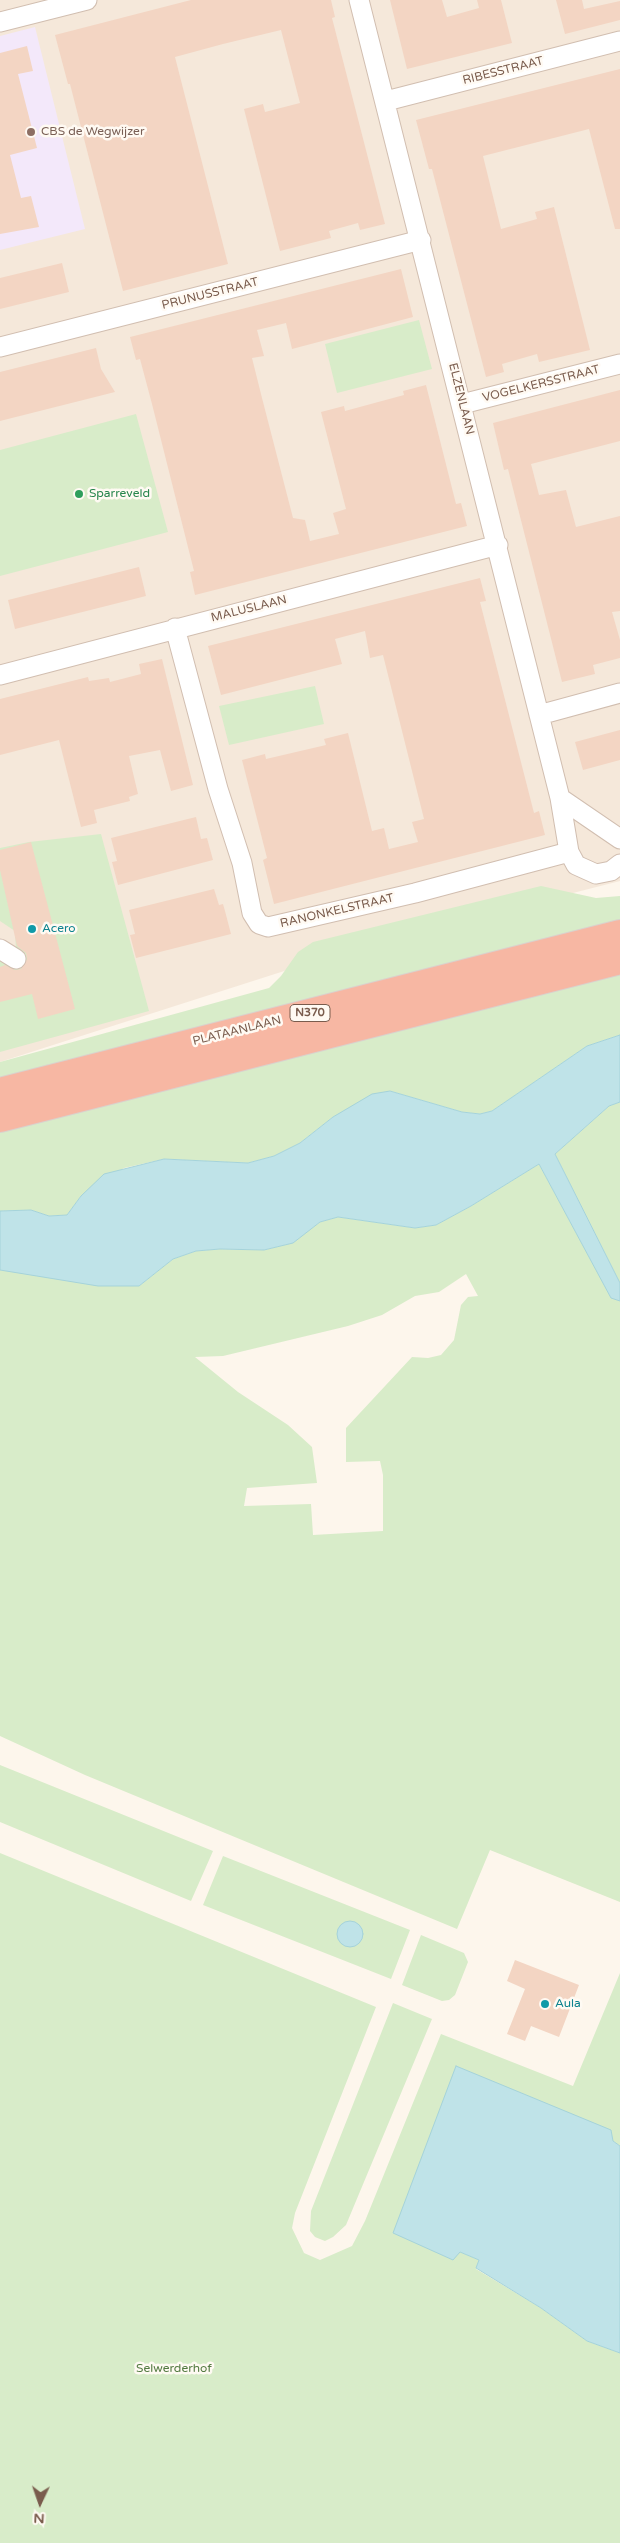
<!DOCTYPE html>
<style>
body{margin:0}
#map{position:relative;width:620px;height:2543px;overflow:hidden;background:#fdf6ec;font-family:"Varela Round",sans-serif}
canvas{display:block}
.north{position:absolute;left:15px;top:2478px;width:50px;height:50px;-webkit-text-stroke:4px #fffaf3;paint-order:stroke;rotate:183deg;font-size:14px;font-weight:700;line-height:20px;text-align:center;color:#7a5c4d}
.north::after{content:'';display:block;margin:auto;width:18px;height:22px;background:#7a5c4d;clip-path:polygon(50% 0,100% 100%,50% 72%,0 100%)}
</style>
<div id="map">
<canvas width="620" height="2543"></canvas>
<div class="north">N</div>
</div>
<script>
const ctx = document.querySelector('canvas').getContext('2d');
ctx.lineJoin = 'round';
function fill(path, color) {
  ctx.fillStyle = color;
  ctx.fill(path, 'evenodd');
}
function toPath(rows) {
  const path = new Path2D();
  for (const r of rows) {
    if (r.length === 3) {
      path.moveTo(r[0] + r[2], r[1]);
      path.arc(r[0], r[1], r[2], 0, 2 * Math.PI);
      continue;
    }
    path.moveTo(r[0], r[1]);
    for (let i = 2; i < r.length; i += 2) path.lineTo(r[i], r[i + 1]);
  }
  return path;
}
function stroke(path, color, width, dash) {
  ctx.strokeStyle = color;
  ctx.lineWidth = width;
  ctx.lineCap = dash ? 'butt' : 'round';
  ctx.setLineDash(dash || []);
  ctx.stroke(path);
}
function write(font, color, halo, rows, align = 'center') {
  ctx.font = font + ' "Varela Round",sans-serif';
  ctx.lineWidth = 5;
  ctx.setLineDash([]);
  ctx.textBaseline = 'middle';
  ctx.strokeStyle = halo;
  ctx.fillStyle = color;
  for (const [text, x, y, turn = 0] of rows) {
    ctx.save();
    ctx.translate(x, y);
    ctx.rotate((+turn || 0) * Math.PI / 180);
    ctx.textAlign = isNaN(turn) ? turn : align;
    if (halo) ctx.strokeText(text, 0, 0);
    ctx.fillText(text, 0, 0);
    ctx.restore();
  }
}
const residential = toPath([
 [0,0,620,0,620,881,353,949,0,1062]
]);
const education = toPath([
 [35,27,85,229,0,250,0,36]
]);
const green = toPath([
 [419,320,432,369,337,393,325,344],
 [136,414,168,532,0,576,0,450],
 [315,686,324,724,229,745,219,706],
 [101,834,149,1011,0,1052,0,954,16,950,15,931,0,921,0,848,29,842],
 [541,886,596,898,620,896,620,923,0,1078,0,1062,269,988,281,976,298,952,313,942],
 [620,973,620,1035,587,1046,492,1111,480,1114,462,1112,390,1091,333,1117,300,1143,274,1156,248,1163,164,1159,124,1168,81,1196,67,1215,49,1216,31,1210,0,1211,0,1128],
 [620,1102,620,1283,555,1154,609,1106],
 [539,1164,611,1297,620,1301,620,1902,490,1850,457,1929,85,1775,0,1736,0,1270,139,1286,173,1259,196,1251,220,1249,264,1250,292,1243,320,1222,338,1217,415,1228,436,1225,471,1206],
 [466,1274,478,1296,468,1297,461,1305,454,1340,441,1355,428,1358,412,1357,346,1428,346,1462,380,1461,383,1475,383,1531,313,1535,311,1504,244,1506,247,1488,317,1483,312,1447,288,1425,238,1392,195,1357,223,1356,348,1326,382,1315,415,1296,439,1292],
 [0,1765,213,1851,191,1901,0,1822],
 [0,1853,376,2007,295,2213,292,2228,304,2253,320,2260,352,2246,365,2221,441,2034,573,2086,620,1973,620,2146,613,2141,460,2252,479,2260,476,2269,541,2308,587,2341,620,2353,620,2543,0,2543],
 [223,1856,410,1930,391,1979,203,1905],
 [421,1935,464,1953,468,1962,455,1995,449,2000,442,2001,402,1985],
 [393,2003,432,2019,346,2225,333,2237,325,2241,315,2237,310,2231,311,2211]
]);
const water = toPath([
 [620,1035,620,1102,609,1106,555,1154,620,1283,620,1301,611,1298,539,1164,471,1206,436,1225,415,1228,338,1217,320,1222,293,1243,264,1250,220,1249,196,1251,173,1259,139,1286,98,1286,0,1270,0,1211,31,1210,49,1216,67,1215,81,1196,104,1174,164,1159,248,1163,274,1156,300,1143,333,1117,372,1094,390,1091,462,1112,480,1114,492,1111,587,1046,620,1035],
 [350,1934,13],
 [456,2066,611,2130,613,2141,620,2146,620,2353,587,2341,541,2308,476,2268,479,2260,460,2252,453,2260,393,2233,456,2066]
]);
const building = toPath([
 [191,0,331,0,335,17,332,18,385,224,360,230,358,223,329,231,331,238,280,251,244,109,263,104,265,112,300,103,281,30,223,44,175,57,228,264,123,291,70,84,68,84,55,35],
 [390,0,442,0,447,17,479,8,477,0,501,0,512,43,407,69],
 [556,0,582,0,584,9,620,1,620,20,565,34],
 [27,46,33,71,18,74,37,148,10,155,21,198,31,196,39,227,0,234,0,53],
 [620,69,620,229,615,229,589,129,483,156,501,229,537,219,535,212,554,207,590,350,539,362,537,354,502,364,504,372,486,377,432,169,429,169,416,120],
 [62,263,69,292,0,309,0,278],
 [401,269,413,317,292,349,286,323,257,330,264,356,252,358,262,398,293,518,305,520,310,541,339,534,333,513,346,509,321,412,344,406,345,411,404,395,403,391,426,385,456,504,461,503,467,526,195,595,190,572,194,571,152,404,140,359,136,360,130,337],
 [96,348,101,369,115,392,0,421,0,372],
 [620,390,620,441,531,464,539,495,566,490,576,527,620,516,620,611,612,612,620,640,620,658,593,665,595,674,562,682,508,469,504,470,493,423],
 [139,567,146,596,15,629,8,600],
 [480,578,486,601,480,602,534,813,539,811,545,835,274,904,263,860,267,858,242,760,265,754,266,759,326,745,324,739,348,733,372,831,384,828,389,849,418,842,412,822,424,819,383,655,370,658,365,631,335,639,342,664,221,695,208,646],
 [162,659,193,785,171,791,160,750,129,756,138,794,129,797,130,801,94,810,97,823,81,827,59,740,0,755,0,699,88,677,89,681,109,678,110,682,141,674,139,664],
 [620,730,620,760,583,770,575,742],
 [196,817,201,839,207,838,213,860,118,885,112,862,117,861,111,838],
 [31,842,75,1009,38,1019,32,994,0,1002,0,967,5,965,15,970,21,969,27,959,26,953,17,946,0,870,0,850],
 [214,889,219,905,223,904,225,911,231,934,136,958,130,935,135,934,129,910],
 [515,1960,579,1985,559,2037,531,2026,525,2041,507,2034,525,1989,507,1981]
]);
const minor = toPath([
 [359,0,560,798],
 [0,22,87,0],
 [386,101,620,41],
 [0,347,421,240],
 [462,404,620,364],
 [175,628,218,789,242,863,252,913,259,924,268,927,415,893,569,852],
 [0,675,498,545],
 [539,715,620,693],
 [620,839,560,798,569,852,576,865,596,874,611,871,620,864],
 [0,949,16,959]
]);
const highway = toPath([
 [0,1092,620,934],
 [0,1118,620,960]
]);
const markers = [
 [31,132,5,"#8d6e63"],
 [79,494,5,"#2e9e5b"],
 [32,929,5,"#0f9aa8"],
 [545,2004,5,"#0f9aa8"]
];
const shields = [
 [310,1013,40]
];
const shieldNames = [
 ["N370",310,1013]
];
const streetNames = [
 ["RIBESSTRAAT",503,71,-14],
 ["PRUNUSSTRAAT",210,294,-14],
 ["VOGELKERSSTRAAT",541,384,-14],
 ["ELZENLAAN",461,399,76],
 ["MALUSLAAN",249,609,-14],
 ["RANONKELSTRAAT",337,911,-13],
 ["PLATAANLAAN",237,1031,-14]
];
const educationNames = [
 ["CBS de Wegwijzer",41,132]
];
const leisureNames = [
 ["Sparreveld",89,494]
];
const cultureNames = [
 ["Acero",42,929],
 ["Aula",555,2004]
];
const parkNames = [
 ["Selwerderhof",174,2369]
];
fill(residential, '#f5e8da');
fill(education, '#f3e8fa');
fill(green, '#d8ecc9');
fill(water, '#bfe3e8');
stroke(water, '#a5d3da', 1);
fill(building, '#f3d5c3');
stroke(minor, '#d1beb0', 21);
stroke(highway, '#dad1cd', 30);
stroke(minor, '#fff', 19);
stroke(highway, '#f7b7a3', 28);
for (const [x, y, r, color] of markers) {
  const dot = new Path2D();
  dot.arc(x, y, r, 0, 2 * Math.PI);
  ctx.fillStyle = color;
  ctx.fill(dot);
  stroke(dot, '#fffaf3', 2);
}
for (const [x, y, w] of shields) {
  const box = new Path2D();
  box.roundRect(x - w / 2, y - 8.5, w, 17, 4);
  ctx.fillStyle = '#fffaf3';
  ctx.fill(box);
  stroke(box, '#7a5c4d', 1);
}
write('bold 11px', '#7a5c4d', null, shieldNames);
write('12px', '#7a5c4d', '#fffaf3', streetNames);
write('12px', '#785e54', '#fffaf3', educationNames, 'left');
write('12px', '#27864d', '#fffaf3', leisureNames, 'left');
write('12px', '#0d838f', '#fffaf3', cultureNames, 'left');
write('12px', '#537a41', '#fffaf3', parkNames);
</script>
